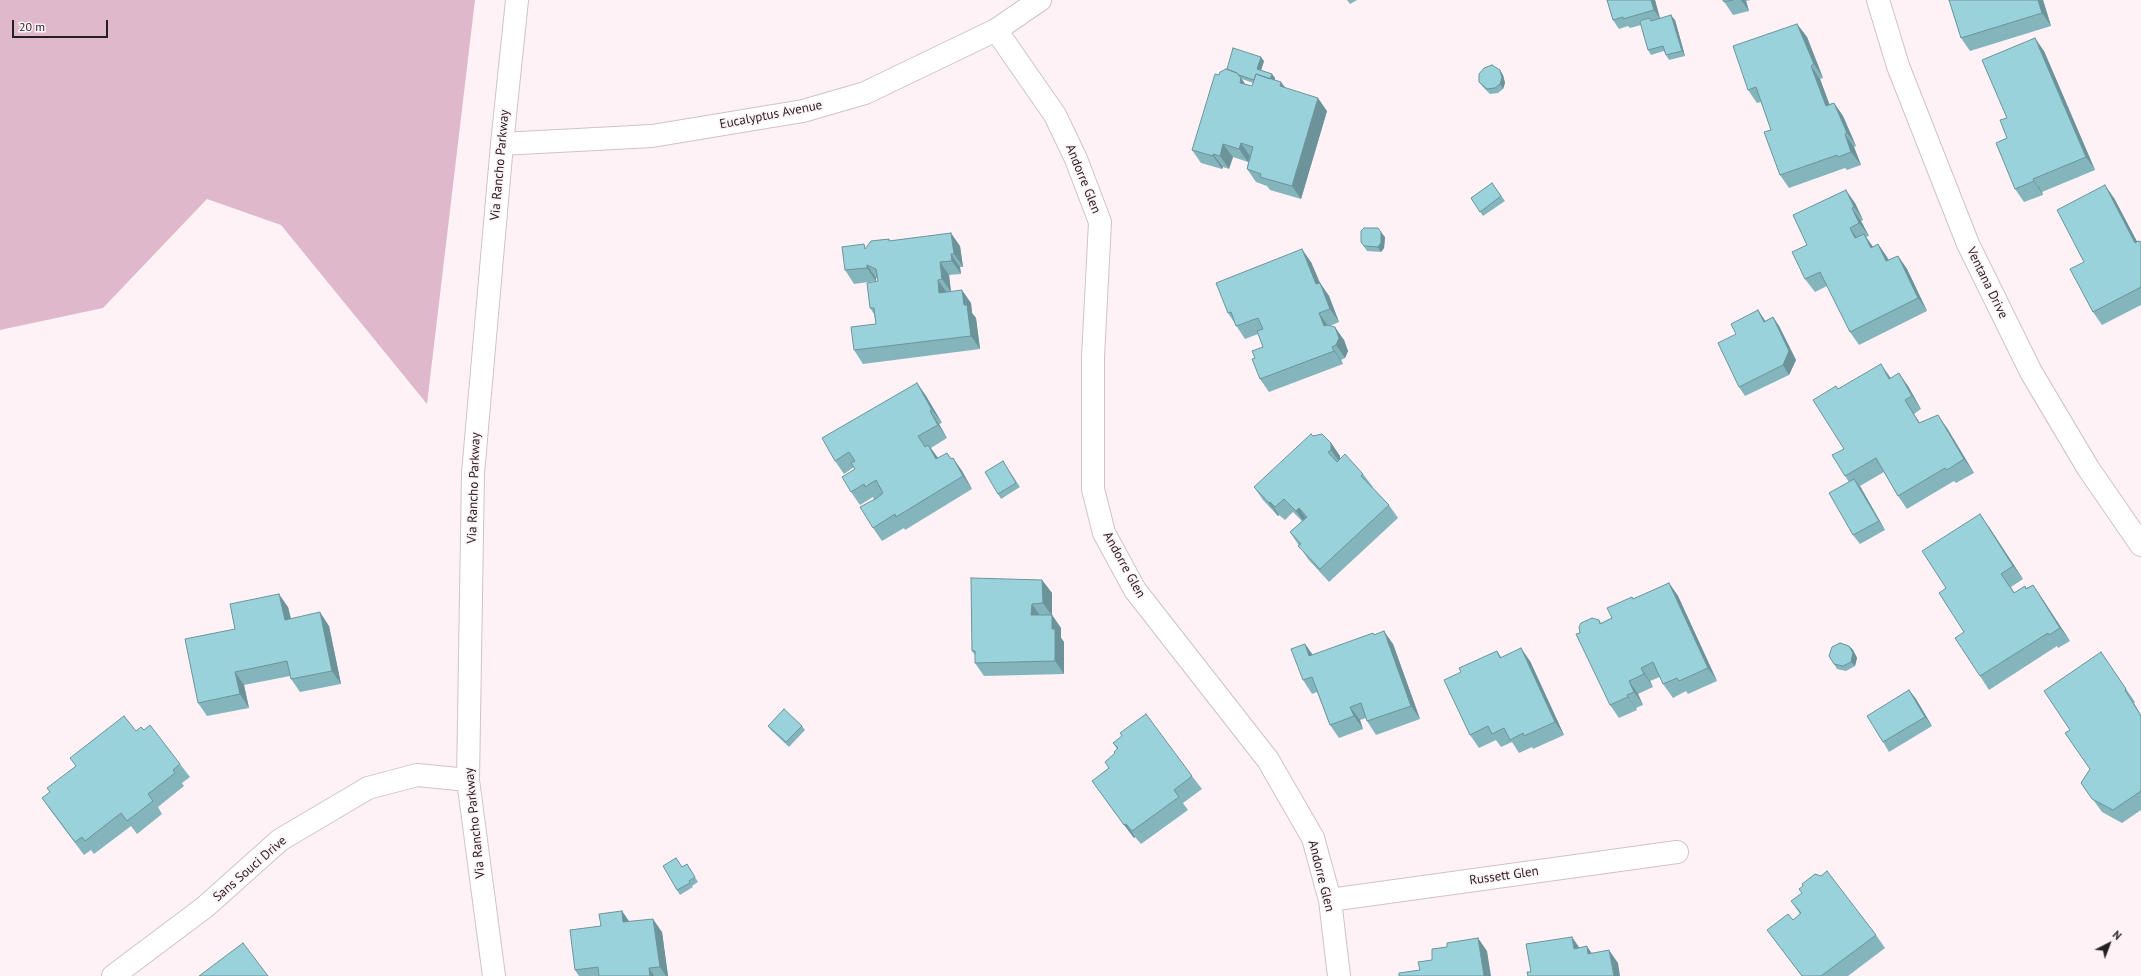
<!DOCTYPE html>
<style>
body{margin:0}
#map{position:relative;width:2141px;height:976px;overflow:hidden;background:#fef2f7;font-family:"PT Sans",sans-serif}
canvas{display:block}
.north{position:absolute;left:2089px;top:924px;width:40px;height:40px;-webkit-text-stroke:3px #fef2f7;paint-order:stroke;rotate:42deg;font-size:11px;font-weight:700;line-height:16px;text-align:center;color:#241f21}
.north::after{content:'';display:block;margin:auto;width:14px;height:18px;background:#241f21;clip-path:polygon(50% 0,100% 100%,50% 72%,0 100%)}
.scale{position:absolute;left:12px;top:20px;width:96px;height:18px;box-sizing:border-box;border:2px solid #241f21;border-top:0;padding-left:5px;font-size:12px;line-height:14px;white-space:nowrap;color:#241f21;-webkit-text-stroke:3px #fef2f7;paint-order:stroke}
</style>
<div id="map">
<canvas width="2141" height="976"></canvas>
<div class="north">N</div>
<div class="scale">20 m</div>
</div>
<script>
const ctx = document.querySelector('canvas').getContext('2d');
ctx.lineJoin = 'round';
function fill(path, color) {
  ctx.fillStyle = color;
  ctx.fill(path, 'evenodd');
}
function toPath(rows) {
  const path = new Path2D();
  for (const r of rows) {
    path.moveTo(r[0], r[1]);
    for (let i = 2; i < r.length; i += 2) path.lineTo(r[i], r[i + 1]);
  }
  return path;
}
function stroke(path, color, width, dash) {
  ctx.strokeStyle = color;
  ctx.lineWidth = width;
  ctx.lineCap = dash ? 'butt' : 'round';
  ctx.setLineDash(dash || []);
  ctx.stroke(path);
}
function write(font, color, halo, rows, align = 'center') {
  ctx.font = font + ' "PT Sans",sans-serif';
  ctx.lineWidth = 3;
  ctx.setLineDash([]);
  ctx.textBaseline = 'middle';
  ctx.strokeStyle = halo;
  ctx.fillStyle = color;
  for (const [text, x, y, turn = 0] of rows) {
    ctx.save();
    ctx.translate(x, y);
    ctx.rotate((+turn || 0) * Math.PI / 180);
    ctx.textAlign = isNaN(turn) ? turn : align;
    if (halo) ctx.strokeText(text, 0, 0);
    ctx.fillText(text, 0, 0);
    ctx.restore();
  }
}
const green = toPath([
 [0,0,475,0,427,404,281,225,207,199,103,308,0,330]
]);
const minor = toPath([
 [1878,0,1898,66,1968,244,2031,372,2088,468,2141,545],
 [996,30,1055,115,1076,159,1100,222,1093,357,1093,489,1104,533,1135,590,1268,760,1313,838,1330,900,1339,976],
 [1330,900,1677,852],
 [113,976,205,907,280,840,368,788,417,775,468,780]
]);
const tertiary = toPath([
 [502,144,652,136,803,111,865,93,996,30,1040,0]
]);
const primary = toPath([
 [494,976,468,780,473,473,502,144,517,0]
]);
const wall = toPath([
 [1347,0,1357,0,1350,4],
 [1607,0,1655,0,1660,18,1675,20,1685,56,1669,60,1666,55,1664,51,1651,55,1648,50,1641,25,1630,28,1628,26,1619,29,1613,20],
 [1723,0,1751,0,1746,1,1749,11,1733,15],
 [1949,0,2043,0,2051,26,1970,51,1961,38],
 [1797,24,1807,37,1823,78,1820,79,1829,104,1834,103,1843,116,1856,146,1854,147,1861,165,1847,170,1845,168,1789,188,1780,175,1771,130,1761,102,1757,103,1748,90],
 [2044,51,2095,170,2042,192,2043,195,2024,202,2015,189,2007,138,2007,118],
 [1264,61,1261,70,1272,74,1275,78,1275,80,1285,88,1327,111,1301,199,1270,190,1267,186,1256,182,1247,169,1248,162,1233,157,1229,169,1223,167,1222,169,1201,163,1192,150,1219,75],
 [1242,79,1253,83,1252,86,1245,84],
 [1503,75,1505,83,1503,89,1498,93,1490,94,1483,87,1479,82],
 [1492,183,1505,201,1483,216,1471,198],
 [2114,198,2137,242,2141,242,2141,305,2102,325,2093,312,2084,262],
 [1855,203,1863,220,1861,221,1869,236,1866,237,1873,247,1878,244,1889,260,1898,256,1907,269,1927,311,1859,345,1850,332,1827,286,1815,292,1805,279,1807,245],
 [1385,237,1384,248,1381,252,1367,251,1361,242],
 [889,239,890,241,960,246,963,267,960,267,961,274,949,275,951,291,971,303,972,313,976,318,980,349,863,364,854,350,876,324,874,314,870,308,878,281,878,278,876,278,876,281,854,284,845,270,867,247],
 [1311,262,1320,283,1329,296,1339,322,1330,326,1344,340,1348,351,1345,358,1341,360,1343,364,1269,392,1260,379,1255,358,1263,347,1258,334,1245,339,1228,313],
 [1758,310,1765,321,1773,317,1779,326,1796,360,1789,375,1745,396,1739,387,1736,334],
 [1890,378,1908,386,1921,409,1914,414,1920,423,1947,428,1974,473,1956,483,1954,481,1907,509,1898,496,1884,472,1860,486,1885,530,1860,544,1853,535,1849,482,1845,476,1844,449,1838,389],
 [917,383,926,396,942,423,939,424,947,438,931,448,938,458,947,453,951,459,953,458,962,471,972,489,905,530,904,528,882,541,873,528,874,500,873,497,860,505,851,492,855,469,854,467,844,474,835,461],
 [1331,443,1340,456,1340,459,1363,474,1373,487,1372,487,1389,505,1398,518,1329,582,1308,559,1290,532,1302,521,1293,512,1285,520,1279,515,1278,516,1263,500,1254,487],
 [1003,461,1020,487,1001,499,998,494],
 [1989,527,2023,579,2011,587,2015,593,2025,586,2026,588,2033,585,2070,641,2058,648,2057,646,1989,690,1980,676,1964,632],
 [1042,580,1052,593,1052,615,1061,628,1061,638,1064,642,1064,674,984,676,975,663,975,655,972,651],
 [1669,583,1678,596,1717,681,1688,694,1686,691,1673,698,1663,684,1660,677,1650,681,1653,687,1638,694,1643,705,1636,708,1637,710,1619,718,1610,705,1580,633,1599,620,1601,623,1612,618,1632,597,1634,599],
 [288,607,291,618,329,626,341,684,300,692,291,679,290,676,244,685,249,708,207,716,198,703,235,629],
 [1374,635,1393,644,1420,719,1376,735,1367,721,1366,718,1360,720,1363,729,1339,738,1330,725,1317,692,1312,694,1303,680,1305,644,1313,655],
 [1849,646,1853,650,1857,658,1855,666,1846,671,1837,669,1834,664],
 [1497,651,1501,657,1530,661,1564,735,1533,749,1532,747,1519,753,1512,742,1501,747,1496,740,1479,748,1470,735,1461,672],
 [2101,652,2135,702,2134,703,2141,715,2141,810,2122,823,2102,812,2081,783,2090,769],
 [1909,690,1916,699,1932,726,1889,752,1883,742],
 [768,726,802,726,805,730,789,747,771,730],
 [144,730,180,764,190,777,182,783,184,786,158,807,162,814,137,834,131,826,94,854,91,850,84,855,51,811,42,798,50,792,76,766,136,731],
 [1113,743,1192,776,1202,789,1183,803,1188,810,1141,844,1135,837,1134,838,1092,781,1109,768,1115,754,1114,752,1117,749],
 [687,864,698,882,692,886,693,887,680,895,677,890,682,867],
 [1791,901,1876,935,1885,948,1848,976,1802,976,1767,930,1793,920,1800,914],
 [622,911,629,922,662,932,668,976,579,976,575,970,601,926]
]);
const shadedWall = toPath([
 [1651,0,1655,0,1660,19,1654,10],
 [1741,0,1745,0,1746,1,1749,11],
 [2038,0,2043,0,2051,26,2042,13],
 [1671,15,1675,20,1685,56,1682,51],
 [1797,24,1807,37,1823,78,1814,64],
 [2035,38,2044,51,2095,170,2086,157],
 [1261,57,1264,61,1260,74,1257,69],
 [1811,66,1820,79,1835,119,1826,106],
 [1500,70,1503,75,1505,83,1503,89,1500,84],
 [1272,74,1275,78,1272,89,1269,84],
 [1241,78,1250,91,1240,83],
 [1281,82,1291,95,1280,86],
 [1318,98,1327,111,1301,199,1292,186],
 [1834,103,1843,116,1856,146,1847,133],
 [1845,134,1854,147,1861,165,1851,152],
 [1241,143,1250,156,1248,162,1239,149],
 [1223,144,1233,157,1229,169,1220,156],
 [1213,154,1223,167,1222,169,1213,156],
 [2033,179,2042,192,2043,195,2034,181],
 [2105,185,2114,198,2141,249,2135,243],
 [1846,190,1855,203,1863,220,1854,207],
 [1852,208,1861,221,1869,236,1859,223],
 [1850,228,1859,241,1855,238],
 [1381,232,1385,237,1384,248,1381,252,1378,247],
 [951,233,960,246,963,267,954,254],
 [1864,234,1873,247,1871,248],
 [1878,244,1887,257,1895,275,1886,261],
 [1302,249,1311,262,1320,283,1329,296,1339,322,1330,309,1316,284],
 [951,254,960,267,961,274,952,261],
 [1898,256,1907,269,1927,311,1918,298],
 [940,262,949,275,951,292,942,279],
 [867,265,876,278,876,281,867,268],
 [938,280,947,293,939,293],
 [962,290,971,303,972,313,976,318,980,349,971,336,964,305],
 [1758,310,1764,319,1770,331,1764,322],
 [1319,313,1328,326,1324,326],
 [1773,317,1779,326,1796,360,1789,375,1783,365],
 [1335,327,1344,340,1348,351,1345,358,1336,345],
 [1332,347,1341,360,1343,364,1334,351],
 [1881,364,1890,377,1898,392,1889,379],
 [1899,373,1908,386,1921,409,1912,396],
 [917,383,926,396,942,423,932,410],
 [1905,400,1914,414,1928,436,1919,423],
 [930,411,939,424,947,438,938,425],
 [1938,415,1947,428,1974,473,1964,459],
 [1331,443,1340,456,1340,463,1331,450],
 [928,445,938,458,936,459],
 [953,458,962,471,972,489,963,476],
 [1854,479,1861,488,1885,530,1879,521],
 [1270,502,1279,515,1278,516,1269,503],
 [1299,508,1308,521,1305,524,1296,511],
 [1980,514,1989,527,2023,579,2013,566],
 [1042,580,1052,593,1052,616,1043,603],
 [1669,583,1678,596,1717,681,1708,668],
 [2033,585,2042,598,2070,641,2060,628],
 [279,594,288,607,294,633,285,620],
 [1032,604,1041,617,1031,615],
 [320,612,329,626,341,684,332,671],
 [1052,615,1061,628,1061,638,1064,642,1064,674,1055,661,1052,629],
 [1384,631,1393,644,1420,719,1411,706],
 [1305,644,1314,657,1309,656],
 [1849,646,1853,650,1857,658,1855,666,1851,662],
 [1521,648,1530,661,1564,735,1555,722],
 [1641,668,1650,681,1653,687,1644,674],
 [235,672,244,685,249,708,240,694],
 [1629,681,1638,694,1643,705,1634,692],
 [1909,690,1916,699,1932,726,1925,717],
 [1627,695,1636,708,1637,710,1628,697],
 [1350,707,1360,720,1363,729,1354,716],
 [1126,824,1135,837,1134,838,1124,825],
 [622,911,631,924,623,922],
 [653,919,662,932,668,976,666,976,660,967],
 [1572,937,1581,950,1574,949],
 [1478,938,1487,951,1491,976,1484,976],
 [1587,946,1596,960,1588,954],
 [1609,950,1618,963,1620,976,1614,976],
 [649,968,654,976,650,976]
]);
const building = toPath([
 [1607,0,1651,0,1654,10,1623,19,1623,17,1613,20,1607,0],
 [1723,0,1733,0,1724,2,1723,0],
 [1949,0,2038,0,2042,13,1961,38,1949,0],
 [1671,15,1682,51,1666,55,1663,46,1648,50,1640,22,1642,20,1650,18,1651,21,1671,15],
 [1797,24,1814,64,1811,66,1826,106,1834,103,1847,133,1845,134,1851,152,1838,157,1837,155,1780,175,1764,132,1771,130,1756,87,1748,90,1733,46,1797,24],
 [2035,38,2086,157,2033,179,2034,181,2015,189,1996,143,2007,138,2000,120,2007,118,1982,60,2035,38],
 [1233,48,1261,57,1257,69,1272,74,1270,79,1256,74,1254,80,1239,75,1237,73,1227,69,1233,48],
 [1492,65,1500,70,1502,78,1500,84,1495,88,1487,89,1479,82,1479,74,1484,68,1492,65],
 [1226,69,1237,73,1241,78,1240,83,1252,86,1256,74,1281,82,1280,86,1318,98,1292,186,1260,177,1261,174,1247,169,1253,147,1241,143,1239,149,1223,144,1220,156,1213,154,1213,156,1192,150,1215,74,1219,75,1220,72,1226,69],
 [1492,183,1501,196,1480,212,1471,198,1492,183],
 [2105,185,2135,243,2138,241,2141,242,2141,287,2093,312,2070,269,2084,262,2057,210,2105,185],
 [1846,190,1854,207,1852,208,1859,223,1850,228,1855,238,1864,234,1871,248,1878,244,1886,261,1898,256,1918,298,1850,332,1820,272,1805,279,1792,252,1807,245,1793,215,1846,190],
 [1364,228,1378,228,1381,232,1381,243,1378,247,1364,246,1361,242,1361,231,1364,228],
 [951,233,954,254,951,254,952,261,940,262,942,279,938,280,939,293,962,290,964,305,967,305,971,336,854,350,851,327,876,324,874,308,870,308,867,283,878,281,876,269,867,265,867,268,845,270,842,247,864,244,865,249,871,241,889,239,889,241,951,233],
 [1302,249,1316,284,1320,283,1330,309,1319,313,1324,326,1327,325,1335,327,1339,338,1336,345,1332,347,1334,351,1260,379,1252,359,1255,358,1252,351,1263,347,1257,331,1263,329,1258,318,1236,326,1231,312,1228,313,1216,283,1302,249],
 [1758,310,1764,322,1773,317,1789,351,1783,365,1739,387,1718,343,1736,334,1731,324,1758,310],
 [1881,364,1889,379,1899,373,1912,396,1905,400,1919,423,1938,415,1964,459,1947,470,1945,468,1898,496,1876,458,1845,476,1832,455,1844,449,1813,400,1836,386,1838,389,1881,364],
 [917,383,932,410,930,411,938,425,918,436,925,447,928,445,936,459,947,453,951,459,953,458,963,476,896,517,895,514,873,528,860,507,877,498,883,493,876,480,865,487,864,484,851,492,842,477,855,469,851,463,855,461,849,452,835,461,822,438,917,383],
 [1311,434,1313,436,1322,434,1331,443,1331,450,1328,452,1337,462,1345,454,1363,474,1361,476,1389,505,1320,569,1298,546,1301,544,1290,532,1307,517,1299,508,1296,511,1284,499,1275,507,1270,502,1269,503,1254,487,1311,434],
 [1003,461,1016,483,998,494,985,472,1003,461],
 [1854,479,1879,521,1853,535,1829,493,1854,479],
 [1980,514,2013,566,2001,574,2014,593,2025,586,2026,589,2033,585,2060,628,2049,635,2048,633,1980,676,1955,638,1964,632,1939,593,1946,588,1922,551,1980,514],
 [971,578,1042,580,1043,603,1032,604,1031,615,1052,615,1052,629,1055,629,1055,661,975,663,975,651,972,651,971,578],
 [1669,583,1708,668,1679,681,1677,678,1663,684,1653,662,1641,668,1644,674,1629,681,1634,692,1627,695,1628,697,1610,705,1576,634,1580,633,1579,627,1581,623,1592,618,1599,620,1600,624,1612,618,1607,608,1632,597,1633,599,1669,583],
 [279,594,285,620,320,612,332,671,291,679,287,661,235,672,240,694,198,703,185,639,235,629,230,604,279,594],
 [1384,631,1411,706,1367,721,1361,703,1350,707,1354,716,1330,725,1312,677,1303,680,1291,649,1305,644,1309,656,1373,633,1374,635,1384,631],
 [1840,643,1849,646,1853,653,1851,662,1843,666,1834,664,1829,656,1832,647,1840,643],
 [1521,648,1555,722,1524,736,1523,733,1510,740,1504,728,1492,734,1488,726,1470,735,1444,680,1461,672,1459,668,1497,651,1500,658,1521,648],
 [2101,652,2126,689,2125,690,2141,716,2141,791,2113,810,2092,799,2081,783,2090,769,2065,733,2070,730,2044,691,2101,652],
 [1909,690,1925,717,1883,742,1867,716,1909,690],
 [784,709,802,726,786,742,768,726,784,709],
 [1146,714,1192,776,1174,790,1179,797,1132,831,1126,824,1124,825,1092,781,1109,768,1105,762,1115,753,1114,752,1118,748,1113,743,1122,736,1120,733,1146,714],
 [124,716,136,731,141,727,144,730,150,725,180,764,173,770,175,773,148,794,153,801,127,821,121,813,85,841,82,837,75,842,42,798,50,792,47,788,76,766,70,758,124,716],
 [676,858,682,867,687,864,695,877,689,881,690,883,677,890,663,866,676,858],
 [1827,871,1876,935,1821,976,1802,976,1767,930,1788,914,1793,920,1801,913,1791,901,1802,893,1799,889,1803,886,1802,884,1815,874,1821,876,1827,871],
 [622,911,623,922,653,919,660,967,649,968,650,976,599,976,598,967,575,970,570,930,601,926,599,914,622,911],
 [1572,937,1574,949,1587,946,1588,954,1609,950,1614,976,1528,976,1527,972,1531,972,1526,944,1572,937],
 [1478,938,1484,976,1399,976,1399,973,1420,970,1418,962,1432,960,1432,949,1447,947,1447,943,1478,938],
 [243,943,268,976,199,976,243,943]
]);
const streetNames = [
 ["Eucalyptus Avenue",771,115,-11],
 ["Via Rancho Parkway",500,165,-85],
 ["Andorre Glen",1083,179,68],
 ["Ventana Drive",1987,283,64],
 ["Via Rancho Parkway",474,488,-88],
 ["Andorre Glen",1124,565,61],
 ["Via Rancho Parkway",475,823,-96],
 ["Sans Souci Drive",250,869,-41],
 ["Andorre Glen",1321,876,76],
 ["Russett Glen",1504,876,-8]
];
fill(green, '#dfb9cb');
stroke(minor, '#d0c2c8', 24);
stroke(tertiary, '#d0c2c8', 24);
stroke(primary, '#d0c2c8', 24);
stroke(minor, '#fff', 22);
stroke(tertiary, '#fff', 22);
stroke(primary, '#fff', 22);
fill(wall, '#84b5bd');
fill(shadedWall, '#6c939a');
fill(building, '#9ad2dc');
stroke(building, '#6c939a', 1);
write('13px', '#241f21', '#fef2f7', streetNames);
</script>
